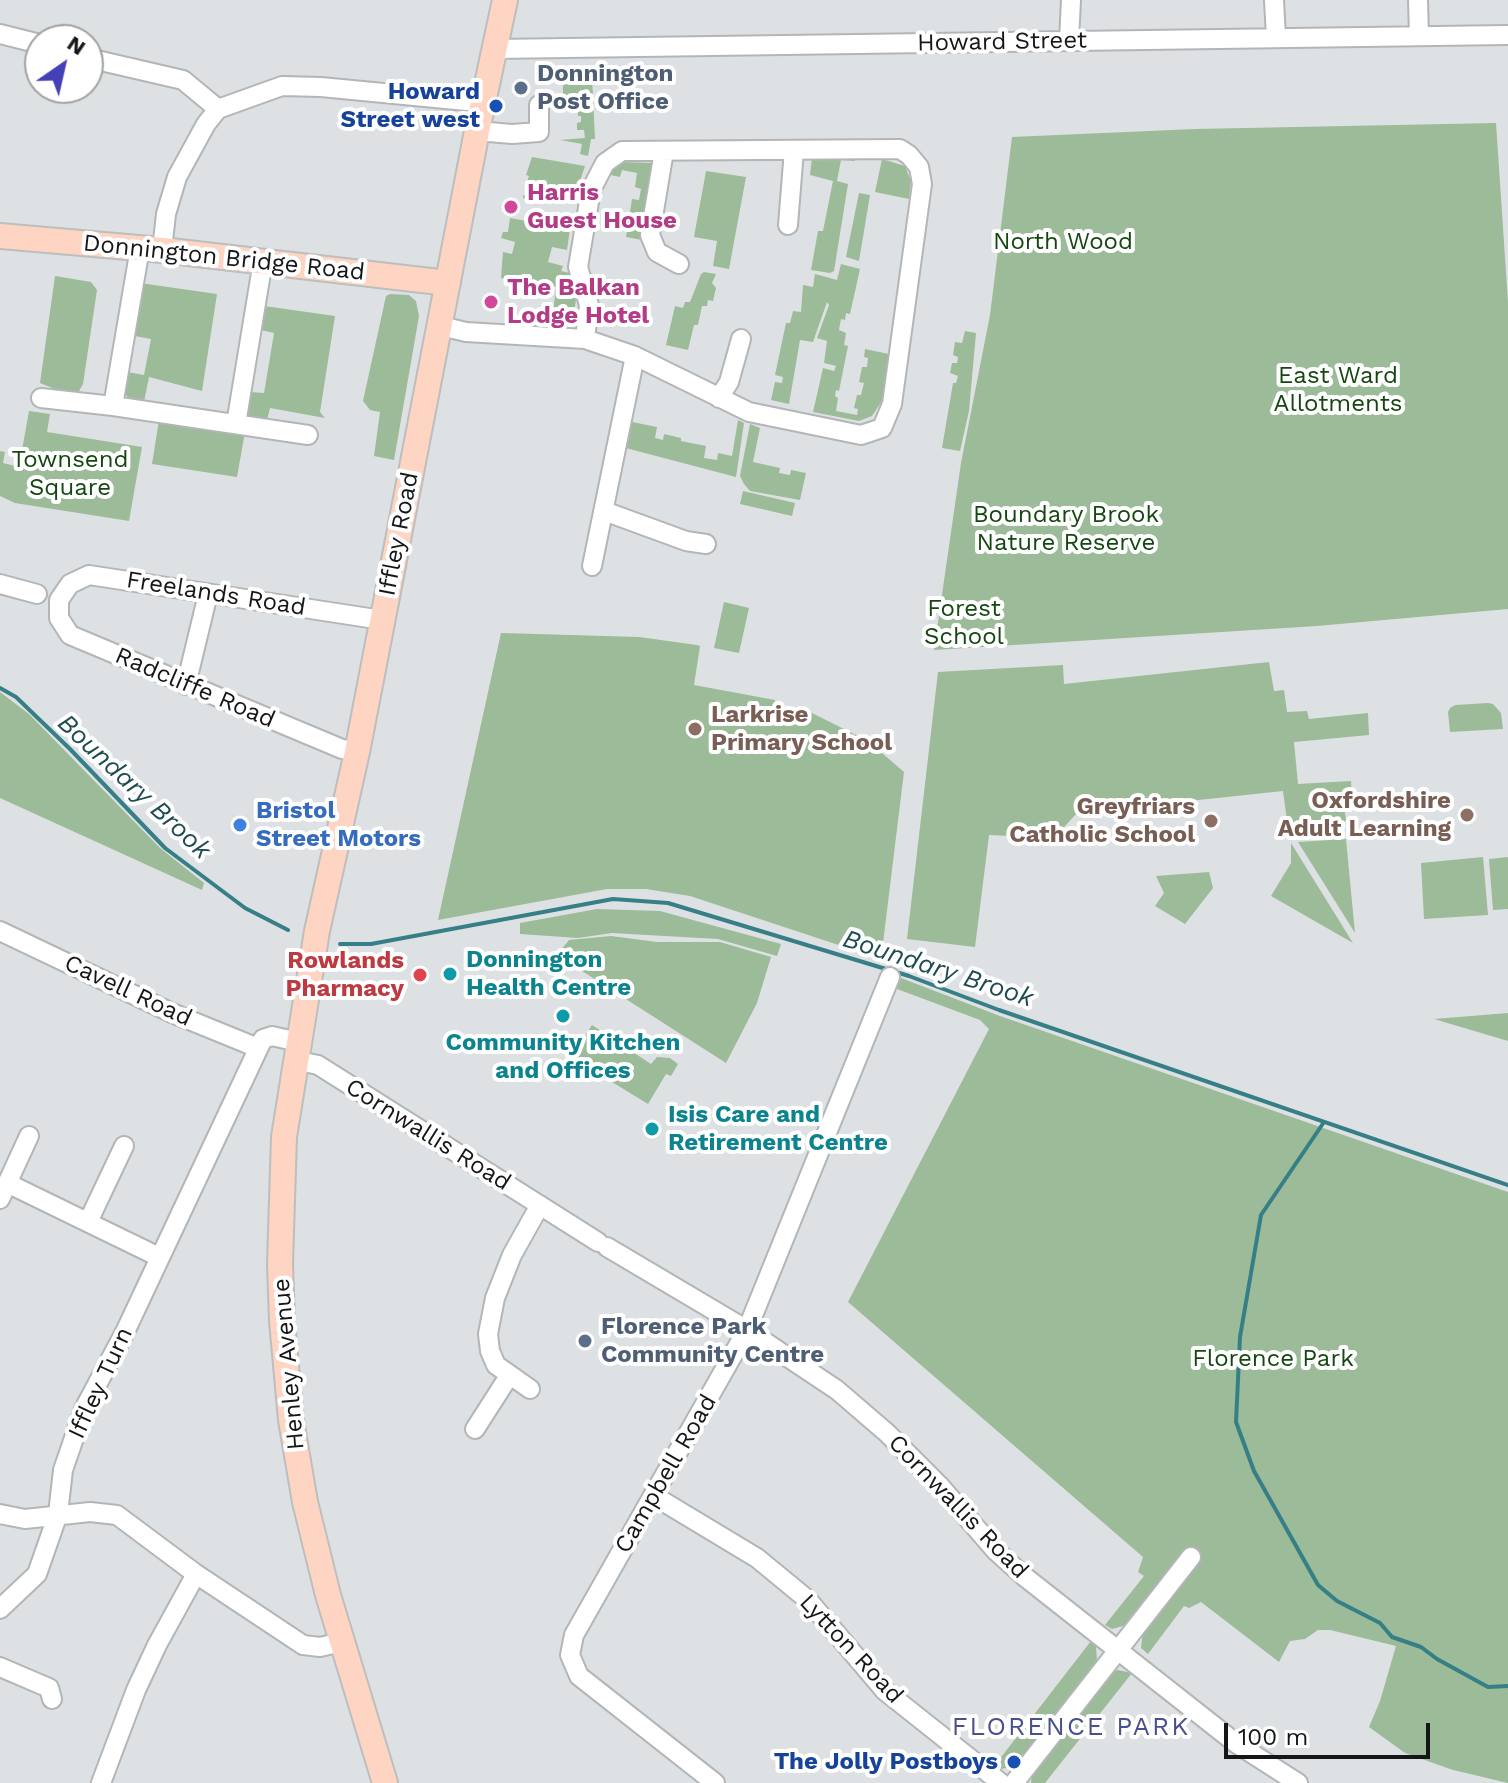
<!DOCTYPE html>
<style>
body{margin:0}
#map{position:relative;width:1508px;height:1783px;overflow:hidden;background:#dee1e3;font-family:"Work Sans",sans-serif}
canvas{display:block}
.north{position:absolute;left:24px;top:24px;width:80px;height:80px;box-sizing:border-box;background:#fff;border:2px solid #a1a2a2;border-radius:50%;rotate:34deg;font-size:22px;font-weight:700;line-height:32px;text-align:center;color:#151617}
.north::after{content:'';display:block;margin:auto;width:28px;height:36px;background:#4441b7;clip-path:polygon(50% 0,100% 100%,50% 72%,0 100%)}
.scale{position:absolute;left:1224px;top:1723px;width:206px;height:36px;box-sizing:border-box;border:4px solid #151617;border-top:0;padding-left:10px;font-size:24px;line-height:28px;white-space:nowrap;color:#151617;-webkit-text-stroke:6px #fff;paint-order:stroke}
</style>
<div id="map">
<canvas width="1508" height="1783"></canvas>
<div class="north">N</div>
<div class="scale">100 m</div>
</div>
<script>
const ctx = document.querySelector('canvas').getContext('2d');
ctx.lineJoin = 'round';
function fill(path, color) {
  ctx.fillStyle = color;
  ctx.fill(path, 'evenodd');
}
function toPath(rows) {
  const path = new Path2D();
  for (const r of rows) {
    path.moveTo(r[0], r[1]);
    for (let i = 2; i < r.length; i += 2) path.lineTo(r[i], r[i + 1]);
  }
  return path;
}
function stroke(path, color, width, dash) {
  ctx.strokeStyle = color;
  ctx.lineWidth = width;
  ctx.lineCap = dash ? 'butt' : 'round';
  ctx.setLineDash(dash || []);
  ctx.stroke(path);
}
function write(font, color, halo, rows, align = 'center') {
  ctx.font = font + ' "Work Sans",sans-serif';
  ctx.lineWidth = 8;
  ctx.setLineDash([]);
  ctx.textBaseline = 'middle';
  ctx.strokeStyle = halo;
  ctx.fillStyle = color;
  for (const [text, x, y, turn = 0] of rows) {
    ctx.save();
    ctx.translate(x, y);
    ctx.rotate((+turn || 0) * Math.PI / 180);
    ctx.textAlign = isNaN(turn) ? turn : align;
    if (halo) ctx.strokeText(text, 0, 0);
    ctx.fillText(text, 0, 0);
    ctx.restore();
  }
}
const green = toPath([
 [592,75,595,139,591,139,588,156,580,154,582,144,560,140,585,138,584,130,577,130,577,123,581,122,581,116,578,116,577,98,563,97,563,76,584,76,584,80,592,80],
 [1496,123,1508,302,1508,609,1317,626,934,650,961,463,990,315,1012,137,1195,129],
 [532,157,585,166,575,196,562,193,561,199,557,198,555,204,523,198,523,195,536,197,538,185,527,182,529,176,526,175],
 [859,157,854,161,841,160,837,181,848,184,834,271,830,273,811,270,818,231,823,231,833,181,810,175,812,158],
 [882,159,905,166,911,181,909,199,875,192],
 [621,162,653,163,642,240,626,237,632,199,639,200,641,189,635,187,637,173,622,170,620,177,606,174],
 [706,171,746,177,729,269,713,266,717,241,694,237],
 [859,193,870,195,859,261,846,257],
 [510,218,570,229,567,250,552,247,548,262,563,266,561,271,570,273,576,300,573,317,552,321,556,287,501,278,503,252,512,254,515,242,501,238,503,232,508,232],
 [841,264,860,269,850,314,846,313,845,320,841,319,839,330,846,333,844,345,848,346,839,391,836,390,835,396,838,398,836,411,857,415,858,409,854,408,857,395,861,395,864,383,859,382,862,367,867,367,868,358,864,357,865,349,889,354,882,401,872,416,859,421,813,412,823,368,834,371,836,366,824,363,827,341,817,338,829,305,827,302,813,342,800,340,789,404,771,400,775,382,782,383,783,377,775,375,786,323,790,323,793,311,801,312,803,285,813,287,815,274,837,280],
 [704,272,716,274,712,283,716,288,713,301,708,300,707,306,702,306,698,325,694,325,688,350,666,345,675,306,683,308,685,302,690,302,701,274],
 [55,276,91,282,97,290,83,384,78,393,57,390,40,383],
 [140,283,217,294,202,391,149,377,144,402,134,401,124,394,122,371,144,375,151,339,129,335],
 [390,294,409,295,416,301,419,316,394,460,374,456,380,412,370,410,363,401,386,296],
 [264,306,335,316,320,412,325,418,270,408,267,420,249,420,245,414,250,392,264,393,274,333,261,330],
 [965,331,976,333,969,411,960,451,942,448,953,383,956,383,958,376,950,373,952,363,957,363,958,357,953,355,955,342,962,343],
 [29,411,50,414,47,432,142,447,129,521,15,503,0,496,0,445,0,451,5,452,3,463,19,467],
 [159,420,245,432,237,477,152,464],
 [738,420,744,423,736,477,622,447,627,421,657,427,655,438,663,440,664,434,681,438,681,441,706,446,704,458,717,460,718,453,732,456],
 [750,424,760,428,753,462,780,468,779,473,790,475,791,470,806,473,800,500,750,491,744,484,740,476],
 [743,491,795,503,792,516,740,504],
 [724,602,749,608,739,653,714,648],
 [501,633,639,637,697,645,700,646,694,685,775,700,775,707,806,710,868,741,904,772,883,943,872,956,690,896,646,889,607,889,438,920],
 [1269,662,1274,691,1284,690,1287,712,1307,711,1309,719,1368,713,1369,735,1294,742,1298,784,1351,781,1352,798,1343,799,1346,820,1339,828,1289,835,1283,791,1077,813,1054,838,989,835,975,947,907,939,938,672,1063,665,1064,684],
 [0,692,29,714,160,848,204,883,202,890,0,798],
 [1488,703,1493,704,1501,713,1503,729,1450,732,1448,712,1450,708,1455,705],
 [1346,839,1355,933,1298,842],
 [1291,843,1353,943,1271,896,1291,863],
 [1483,857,1488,915,1424,919,1421,863],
 [1508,857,1508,909,1493,910,1489,859],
 [1209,872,1213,888,1185,924,1155,906,1164,893,1156,876],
 [597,909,660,911,781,944,777,956,718,939,612,933,578,938,520,934,520,923],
 [611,936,657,942,720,942,771,957,757,1003,726,1063,557,955,569,940],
 [901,978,1000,1016,1508,1192,1508,1783,1453,1770,1405,1753,1369,1727,1380,1701,1396,1646,1330,1630,1318,1630,1305,1639,1290,1641,1279,1662,1201,1602,1189,1608,1184,1606,1148,1654,1141,1648,1143,1631,1130,1624,1112,1629,1105,1625,1144,1576,1138,1572,1143,1557,848,1302,989,1029,980,1020,897,989],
 [1508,1013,1508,1041,1434,1019],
 [592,1025,651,1064,657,1057,670,1058,678,1064,671,1076,666,1074,648,1104,571,1057],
 [1091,1641,1096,1646,1097,1662,1016,1766,1001,1769,995,1765],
 [1118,1670,1132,1673,1045,1783,1031,1783,1032,1774,1110,1673]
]);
const stream = toPath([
 [0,688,16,697,70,749,165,848,245,908,288,930],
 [340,944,371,944,613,899,668,903,909,976,999,1010,1508,1185],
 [1324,1122,1261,1215,1240,1337,1236,1422,1254,1471,1318,1585,1337,1601,1380,1623,1392,1637,1421,1647,1437,1659,1488,1687,1508,1686]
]);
const minor = toPath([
 [1274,0,1276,38],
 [1418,0,1419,36],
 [0,34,40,44],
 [1069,41,1071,0],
 [495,49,1508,35],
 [88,58,183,80,218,109],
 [477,131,512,134,539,132,539,105],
 [664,151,650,235,657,252,679,264],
 [788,225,794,150],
 [162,250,166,214,177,177,206,124,218,109,282,86,321,87,466,101],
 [441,326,466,332,585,339,635,356,749,412,861,435,882,428,892,404,922,184,919,167,909,155,900,149,622,151,605,163,591,190,578,267,589,305,585,339],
 [41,398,113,406,308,435],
 [719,398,729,382,741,339],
 [113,406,140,248],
 [236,424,263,261],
 [604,511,686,541,706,544],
 [592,566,635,356],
 [0,584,37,594],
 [186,685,208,594],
 [357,752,342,749,70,635,59,618,59,600,70,584,89,575,382,620],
 [0,931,172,1013,258,1048],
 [295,1060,318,1065,598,1242],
 [7,1183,159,1257],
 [0,1199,29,1136],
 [88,1222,124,1146],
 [607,1247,747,1330,837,1390,887,1433,939,1485,996,1551,1025,1577,1237,1744,1298,1783],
 [530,1389,496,1365,490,1351,488,1334,495,1298,512,1255,540,1205],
 [475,1429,509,1376],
 [654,1496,757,1558,808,1600,885,1691,1001,1783],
 [0,1514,25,1519,90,1512,117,1515,196,1574,303,1645,320,1647,342,1642],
 [0,1609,37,1574,58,1514,63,1470,84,1409,125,1332,260,1045,263,1039,272,1036,298,1042],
 [0,1667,49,1688,52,1699],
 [101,1783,136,1690,157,1645,196,1574],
 [715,1783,579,1676,570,1655,574,1635,747,1330,890,977],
 [1014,1783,1191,1557]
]);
const major = toPath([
 [0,236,162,250,448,283],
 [385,1783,328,1595,305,1502,291,1420,282,1321,280,1264,284,1137,317,931,357,752,477,131,505,0]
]);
const markers = [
 [521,88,8,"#5c6f8a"],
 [496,106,8,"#1a4fb4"],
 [511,207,8,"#d1479c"],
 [491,302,8,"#d1479c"],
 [695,729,8,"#8d6e63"],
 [1467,815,8,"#8d6e63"],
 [1211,821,8,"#8d6e63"],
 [240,825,8,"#3f7fe0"],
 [450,974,8,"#0f9aa8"],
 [420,975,8,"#e0444e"],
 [563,1016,8,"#0f9aa8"],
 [652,1129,8,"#0f9aa8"],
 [585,1341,8,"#5c6f8a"],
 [1014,1762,8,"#1a4fb4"]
];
const streetNames = [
 ["Howard Street",1002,42,-1],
 ["Donnington Bridge Road",224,258,6],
 ["Iffley Road",399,534,-79],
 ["Freelands Road",216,594,9],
 ["Radcliffe Road",195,688,23],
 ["Cavell Road",128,991,25],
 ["Cornwallis Road",428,1135,32],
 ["Henley Avenue",289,1364,-95],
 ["Iffley Turn",101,1383,-65],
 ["Campbell Road",666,1474,-60],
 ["Cornwallis Road",958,1507,46],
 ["Lytton Road",851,1649,47]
];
const serviceNames = [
 ["Donnington",537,74],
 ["Post Office",537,102],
 ["Florence Park",601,1327],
 ["Community Centre",601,1355]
];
const transitNames = [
 ["Howard",480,92],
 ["Street west",480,120],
 ["The Jolly Postboys",998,1762]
];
const hotelNames = [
 ["Harris",527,193],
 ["Guest House",527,221],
 ["The Balkan",507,288],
 ["Lodge Hotel",507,316]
];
const parkNames = [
 ["North Wood",1063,242],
 ["East Ward",1338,376],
 ["Allotments",1338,404],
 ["Townsend",70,460],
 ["Square",70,488],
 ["Boundary Brook",1066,515],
 ["Nature Reserve",1066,543],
 ["Forest",964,609],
 ["School",964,637],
 ["Florence Park",1273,1359]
];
const educationNames = [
 ["Larkrise",711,715,"left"],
 ["Primary School",711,743,"left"],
 ["Oxfordshire",1451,801],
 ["Adult Learning",1451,829],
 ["Greyfriars",1195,807],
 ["Catholic School",1195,835]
];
const shopNames = [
 ["Bristol",256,811],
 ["Street Motors",256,839]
];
const cultureNames = [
 ["Donnington",466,960],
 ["Health Centre",466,988],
 ["Community Kitchen",563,1043,"center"],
 ["and Offices",563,1071,"center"],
 ["Isis Care and",668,1115],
 ["Retirement Centre",668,1143]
];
const healthNames = [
 ["Rowlands",404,961],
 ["Pharmacy",404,989]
];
const waterNames = [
 ["Boundary Brook",134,787,43],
 ["Boundary Brook",938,969,18]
];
const neighbourhoodNames = [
 ["FLORENCE PARK",1071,1727]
];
fill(green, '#9cbb98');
stroke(stream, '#367f87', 4);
stroke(minor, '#b3b5b7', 22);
stroke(major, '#bdbebe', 28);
stroke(minor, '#fff', 18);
stroke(major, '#fed4c2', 24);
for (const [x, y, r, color] of markers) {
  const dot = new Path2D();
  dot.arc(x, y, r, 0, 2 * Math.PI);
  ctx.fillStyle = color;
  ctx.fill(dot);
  stroke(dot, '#fff', 3);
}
write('24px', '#151617', '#fff', streetNames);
write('bold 24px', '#4e5e75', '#fff', serviceNames, 'left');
write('bold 24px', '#164399', '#fff', transitNames, 'right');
write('bold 24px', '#b23c85', '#fff', hotelNames, 'left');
write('24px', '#154811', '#fff', parkNames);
write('bold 24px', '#785e54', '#fff', educationNames, 'right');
write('bold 24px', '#366cbe', '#fff', shopNames, 'left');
write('bold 24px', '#0d838f', '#fff', cultureNames, 'left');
write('bold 24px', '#be3a42', '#fff', healthNames, 'right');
write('italic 26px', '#1e4c51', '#fff', waterNames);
ctx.letterSpacing = '2px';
write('26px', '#4a508d', '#fff', neighbourhoodNames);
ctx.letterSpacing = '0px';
</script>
